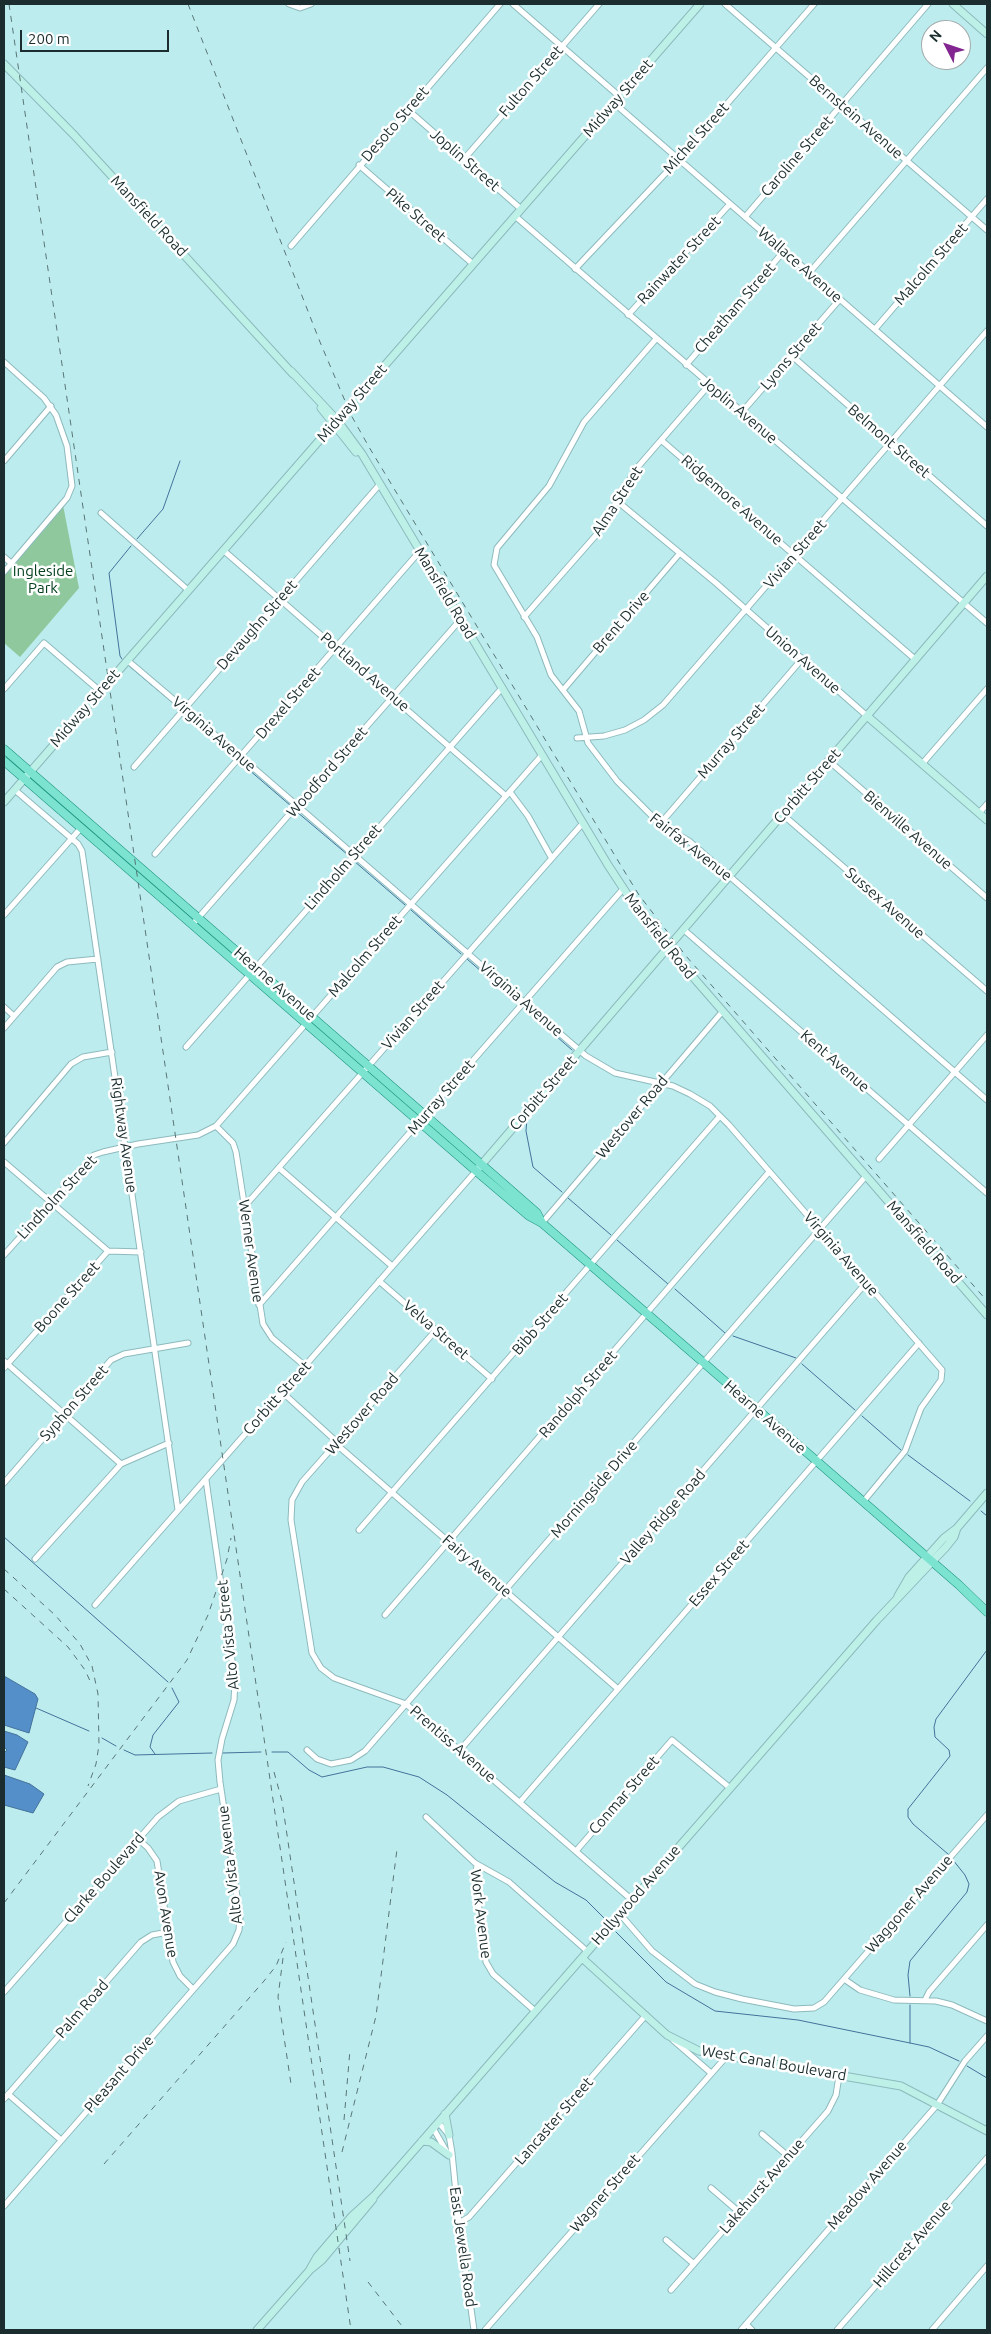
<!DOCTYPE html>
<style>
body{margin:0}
#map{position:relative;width:991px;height:2334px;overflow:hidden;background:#bdecee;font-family:Ubuntu,sans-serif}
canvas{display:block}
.frame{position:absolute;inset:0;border:5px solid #1b2d2e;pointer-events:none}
.north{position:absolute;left:921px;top:20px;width:50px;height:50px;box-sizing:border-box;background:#fff;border:1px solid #a4abab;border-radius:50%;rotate:311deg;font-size:14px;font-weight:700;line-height:20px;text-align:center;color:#1b2d2e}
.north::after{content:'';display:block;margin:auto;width:18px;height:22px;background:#822590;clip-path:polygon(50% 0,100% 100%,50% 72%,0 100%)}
.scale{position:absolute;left:20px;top:30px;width:149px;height:22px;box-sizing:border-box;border:2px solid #1b2d2e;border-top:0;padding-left:6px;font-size:15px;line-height:18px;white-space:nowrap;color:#1b2d2e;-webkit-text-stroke:4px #fff;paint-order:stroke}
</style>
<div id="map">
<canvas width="991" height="2334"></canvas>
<div class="frame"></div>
<div class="north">N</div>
<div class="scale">200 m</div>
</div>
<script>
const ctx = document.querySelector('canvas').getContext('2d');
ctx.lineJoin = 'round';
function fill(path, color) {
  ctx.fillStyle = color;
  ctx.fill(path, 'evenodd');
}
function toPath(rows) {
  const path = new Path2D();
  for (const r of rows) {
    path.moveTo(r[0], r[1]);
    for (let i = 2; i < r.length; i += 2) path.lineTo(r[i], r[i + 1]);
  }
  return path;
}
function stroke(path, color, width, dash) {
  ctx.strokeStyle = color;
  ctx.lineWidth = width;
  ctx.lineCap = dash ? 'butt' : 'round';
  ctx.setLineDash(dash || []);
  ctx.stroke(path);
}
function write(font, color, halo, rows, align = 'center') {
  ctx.font = font + ' Ubuntu,sans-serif';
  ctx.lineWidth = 5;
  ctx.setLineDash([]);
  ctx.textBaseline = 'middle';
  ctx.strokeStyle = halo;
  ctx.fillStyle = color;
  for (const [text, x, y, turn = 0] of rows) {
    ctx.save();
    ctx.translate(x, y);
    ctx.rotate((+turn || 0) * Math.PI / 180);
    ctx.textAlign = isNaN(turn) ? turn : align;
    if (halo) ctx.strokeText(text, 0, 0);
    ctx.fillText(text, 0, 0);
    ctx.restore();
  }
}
const green = toPath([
 [63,505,79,588,20,657,4,643,4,575]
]);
const water = toPath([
 [4,1676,35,1694,38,1699,29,1733,4,1725,4,1676],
 [4,1731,17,1735,28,1742,15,1770,4,1767,4,1753,7,1750,4,1747,4,1731],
 [4,1775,30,1784,44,1794,33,1813,4,1805,4,1775]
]);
const stream = toPath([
 [137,539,163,509,180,461],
 [122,659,120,656,109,573,131,546],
 [128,665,179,708],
 [185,714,235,757],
 [241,763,291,806],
 [297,812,348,855],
 [354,861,405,905],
 [411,910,461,954],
 [467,959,518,1003],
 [524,1008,572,1050],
 [527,1118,526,1131,533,1167,562,1192],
 [568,1198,611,1235],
 [617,1240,668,1284],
 [675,1289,725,1333],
 [733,1336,796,1358],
 [802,1364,855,1410],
 [862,1416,901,1450],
 [908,1455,970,1501],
 [981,1511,987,1516],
 [4,1537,168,1682],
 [36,1708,89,1731],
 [102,1738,116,1746],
 [124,1750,135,1755,212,1753],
 [272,1752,288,1752,309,1770,322,1777,367,1767,383,1767,419,1777,447,1795,555,1882,586,1900,604,1918],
 [223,1753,261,1752],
 [155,1754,150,1747,153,1735,179,1702,172,1688],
 [948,1854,913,1824,908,1817,908,1809,950,1756,949,1750,935,1737,934,1727,936,1719,987,1650],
 [616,1932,666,1982,715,2011,798,2020,910,2043,929,2047,959,2061],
 [910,1996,908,1975,910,1961,967,1892,969,1884,965,1875,953,1860],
 [910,2043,910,2005],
 [967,2066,987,2078]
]);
const street = toPath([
 [289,4,300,8,311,4],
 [513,4,619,96],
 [725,4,987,230],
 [614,103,987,427],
 [408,110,521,209],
 [464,159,599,4],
 [359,165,473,264],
 [515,216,987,623],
 [745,217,928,4],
 [291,246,500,4],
 [575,269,678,160,814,4],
 [809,273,987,68],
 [628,315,730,204],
 [875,329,987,199],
 [656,339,584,422,549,486,497,548,494,565,537,637,551,675,579,711,588,743,617,781,660,824,689,841,987,1100],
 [792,356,987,526],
 [4,362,44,398,56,415,67,446,72,486,67,498,4,572],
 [686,365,784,251],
 [742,412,840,299],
 [661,440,916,660],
 [4,461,51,406],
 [617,501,716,583,867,716],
 [101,513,188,590],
 [223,550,506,796],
 [4,557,11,563],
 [524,617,597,534,636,469,709,385],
 [127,660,241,757,586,1056,615,1073,673,1086,690,1094,710,1106,729,1125,942,1370,941,1380,921,1408,905,1451,863,1502],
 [4,689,44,643,100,691],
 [563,690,680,553],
 [577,738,604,736,625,730,644,720,663,705,987,331],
 [829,761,987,898],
 [922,764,987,689],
 [134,767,380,484],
 [15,790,78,844,82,851,178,1510],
 [510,792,528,816,551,857],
 [979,813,987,804],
 [782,814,987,991],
 [660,824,802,659],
 [155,854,420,551],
 [4,915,81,828],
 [192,925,461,619],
 [683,929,987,1193],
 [4,1007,14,1016],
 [4,1028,57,967,67,962,98,959],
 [186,1047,502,688],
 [216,1126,233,1143,236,1152,263,1324,272,1338,305,1366],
 [4,1143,71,1064,83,1057,112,1052],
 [879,1159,987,1035],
 [4,1162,108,1251],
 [279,1168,392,1266],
 [244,1207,583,823],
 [542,1223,722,1012],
 [108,1251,141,1252],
 [4,1255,94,1155,103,1152,138,1144,198,1135,216,1126,542,755],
 [379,1281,492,1379],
 [259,1305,623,889],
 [436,1330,302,1482,292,1500,291,1520,312,1653,321,1668,334,1678,406,1704,632,1900],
 [4,1361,121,1464],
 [4,1368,108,1251],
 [282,1392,337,1442],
 [336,1444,618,1689],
 [4,1483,111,1360,124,1354,188,1343],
 [359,1530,720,1116],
 [35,1559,121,1464,169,1443],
 [95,1605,476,1171],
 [385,1615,769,1172],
 [307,1750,317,1759,331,1764,351,1760,365,1751,866,1176],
 [460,1750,866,1283],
 [520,1802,919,1343],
 [426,1817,475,1863,509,1882,587,1951],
 [138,1839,148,1848,157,1861,173,1962,180,1976,193,1989],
 [576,1851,672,1740,730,1788],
 [477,1865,475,1878,486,1962,493,1974,535,2011],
 [620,1914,652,1951,695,1984,715,1992,742,1999,794,2009,814,2008,824,2002,987,1815],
 [844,1979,860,1990,894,2000,936,2001,952,2005,987,2021],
 [4,1992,158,1817,179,1801,221,1789],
 [925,2000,929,1992,987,1925],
 [673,2040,711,2073],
 [8,2094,61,2140],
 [4,2099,141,1942,152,1935,168,1932],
 [438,2122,449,2135,452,2153,459,2223,474,2330],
 [433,2128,448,2154],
 [762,2134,788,2156],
 [711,2188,739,2212],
 [4,2206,233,1944,239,1930,240,1917,220,1782,218,1760,222,1739,234,1700,235,1681,206,1480],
 [459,2223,469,2217,646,2015],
 [666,2240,694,2264],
 [671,2290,828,2111,836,2095,839,2076],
 [746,2324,752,2330],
 [485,2330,726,2057],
 [741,2330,937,2105,965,2061,987,2036],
 [837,2330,987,2158],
 [932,2330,987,2266]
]);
const secondary = toPath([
 [953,4,987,34],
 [4,64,75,136,293,374],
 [291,371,337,420,362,454,608,865,646,923,987,1315],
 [321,408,356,452],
 [867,716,987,820],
 [4,802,700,4],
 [476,1171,987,576],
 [898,1596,909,1577,944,1538,957,1528,987,1493],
 [582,1958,667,2035,699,2051,901,2086,987,2131],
 [445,2114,449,2135],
 [422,2141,431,2142,449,2155],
 [311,2269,322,2260,373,2199],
 [257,2330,309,2271,317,2257,352,2216,375,2195,877,1620,946,1547,954,1537,957,1528]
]);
const primary = toPath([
 [4,749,481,1164,537,1213,542,1223],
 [4,761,476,1171,529,1216,542,1223,704,1363,959,1585,987,1612]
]);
const rail = toPath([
 [9,4,351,2330],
 [188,4,320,342,351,415,369,447,623,869,639,895,686,956,987,1301],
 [4,1569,55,1615,80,1644,92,1666,98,1694,99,1745,96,1764,88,1786],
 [4,1589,68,1647,85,1670,91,1683],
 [274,1772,282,1801,350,2261],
 [4,1903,187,1660,208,1615,227,1559,231,1538],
 [283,1958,278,1997,291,2084],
 [344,2120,350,2050],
 [342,2152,376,2016,397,1849],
 [104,2164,264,1981,276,1966,286,1942],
 [368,2282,405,2330]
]);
const streetNames = [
 ["Fulton Street",531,81,-49],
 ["Midway Street",618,98,-49],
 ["Bernstein Avenue",856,117,41],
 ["Desoto Street",395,124,-49],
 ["Michel Street",696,138,-48],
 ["Caroline Street",797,156,-49],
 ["Joplin Street",465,160,41],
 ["Pike Street",416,215,41],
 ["Mansfield Road",149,216,47],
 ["Rainwater Street",679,260,-47],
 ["Malcolm Street",931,264,-49],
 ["Wallace Avenue",800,265,41],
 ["Cheatham Street",735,308,-49],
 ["Lyons Street",791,356,-49],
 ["Midway Street",352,403,-49],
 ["Joplin Avenue",739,410,40],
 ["Belmont Street",889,441,41],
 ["Ridgemore Avenue",732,500,41],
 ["Alma Street",617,501,-57],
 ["Vivian Street",795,554,-49],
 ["Mansfield Road",445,593,59],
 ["Brent Drive",621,622,-49],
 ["Devaughn Street",257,625,-49],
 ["Union Avenue",803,660,41],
 ["Portland Avenue",365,672,41],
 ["Drexel Street",288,703,-49],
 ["Midway Street",85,708,-49],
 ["Virginia Avenue",214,734,41],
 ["Murray Street",731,741,-49],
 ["Woodford Street",327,772,-49],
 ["Corbitt Street",807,786,-49],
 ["Bienville Avenue",908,830,41],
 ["Fairfax Avenue",691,847,38],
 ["Lindholm Street",343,867,-49],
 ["Sussex Avenue",885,903,41],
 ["Mansfield Road",660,936,52],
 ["Malcolm Street",365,956,-49],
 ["Hearne Avenue",275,984,41],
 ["Virginia Avenue",521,999,41],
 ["Vivian Street",413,1015,-49],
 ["Kent Avenue",835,1061,41],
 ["Corbitt Street",543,1093,-49],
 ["Murray Street",441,1097,-49],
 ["Westover Road",632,1117,-50],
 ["Rightway Avenue",124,1135,82],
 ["Lindholm Street",57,1197,-47],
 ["Mansfield Road",924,1242,49],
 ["Werner Avenue",251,1251,82],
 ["Virginia Avenue",841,1254,49],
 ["Boone Street",67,1297,-48],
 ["Bibb Street",540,1324,-49],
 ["Velva Street",436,1330,41],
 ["Randolph Street",578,1394,-49],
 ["Corbitt Street",277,1398,-48],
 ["Syphon Street",74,1403,-49],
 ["Westover Road",362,1414,-49],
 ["Hearne Avenue",765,1417,41],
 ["Morningside Drive",594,1489,-49],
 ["Valley Ridge Road",663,1517,-49],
 ["Fairy Avenue",477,1566,41],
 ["Essex Street",719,1573,-49],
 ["Alto Vista Street",228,1635,-96],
 ["Prentiss Avenue",453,1744,41],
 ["Conmar Street",624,1795,-49],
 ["Alto Vista Avenue",230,1865,-97],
 ["Clarke Boulevard",104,1878,-49],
 ["Hollywood Avenue",636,1895,-49],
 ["Waggoner Avenue",909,1904,-49],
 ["Avon Avenue",166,1914,81],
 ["Work Avenue",481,1914,83],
 ["Palm Road",82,2009,-49],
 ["West Canal Boulevard",774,2063,10],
 ["Pleasant Drive",119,2074,-49],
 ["Lancaster Street",554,2121,-49],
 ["Meadow Avenue",867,2185,-49],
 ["Lakehurst Avenue",762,2186,-49],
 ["Wagner Street",605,2193,-49],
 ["Hillcrest Avenue",912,2244,-49],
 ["East Jewella Road",463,2247,82]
];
const parkNames = [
 ["Ingleside",43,571],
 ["Park",43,588]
];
fill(green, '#8fc89d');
fill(water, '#548fc9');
stroke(water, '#43729a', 1);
stroke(stream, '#43729a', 1);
stroke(street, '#8dbabd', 7);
stroke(secondary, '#8dbabd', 9);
stroke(primary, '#219783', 9);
stroke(street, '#fff', 5);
stroke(secondary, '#bdf1e8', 7);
stroke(primary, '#7ce3d0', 8);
stroke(rail, '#587576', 1, [6, 6]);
write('15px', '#1b2d2e', '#fff', streetNames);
write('15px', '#04401e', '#fff', parkNames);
</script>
